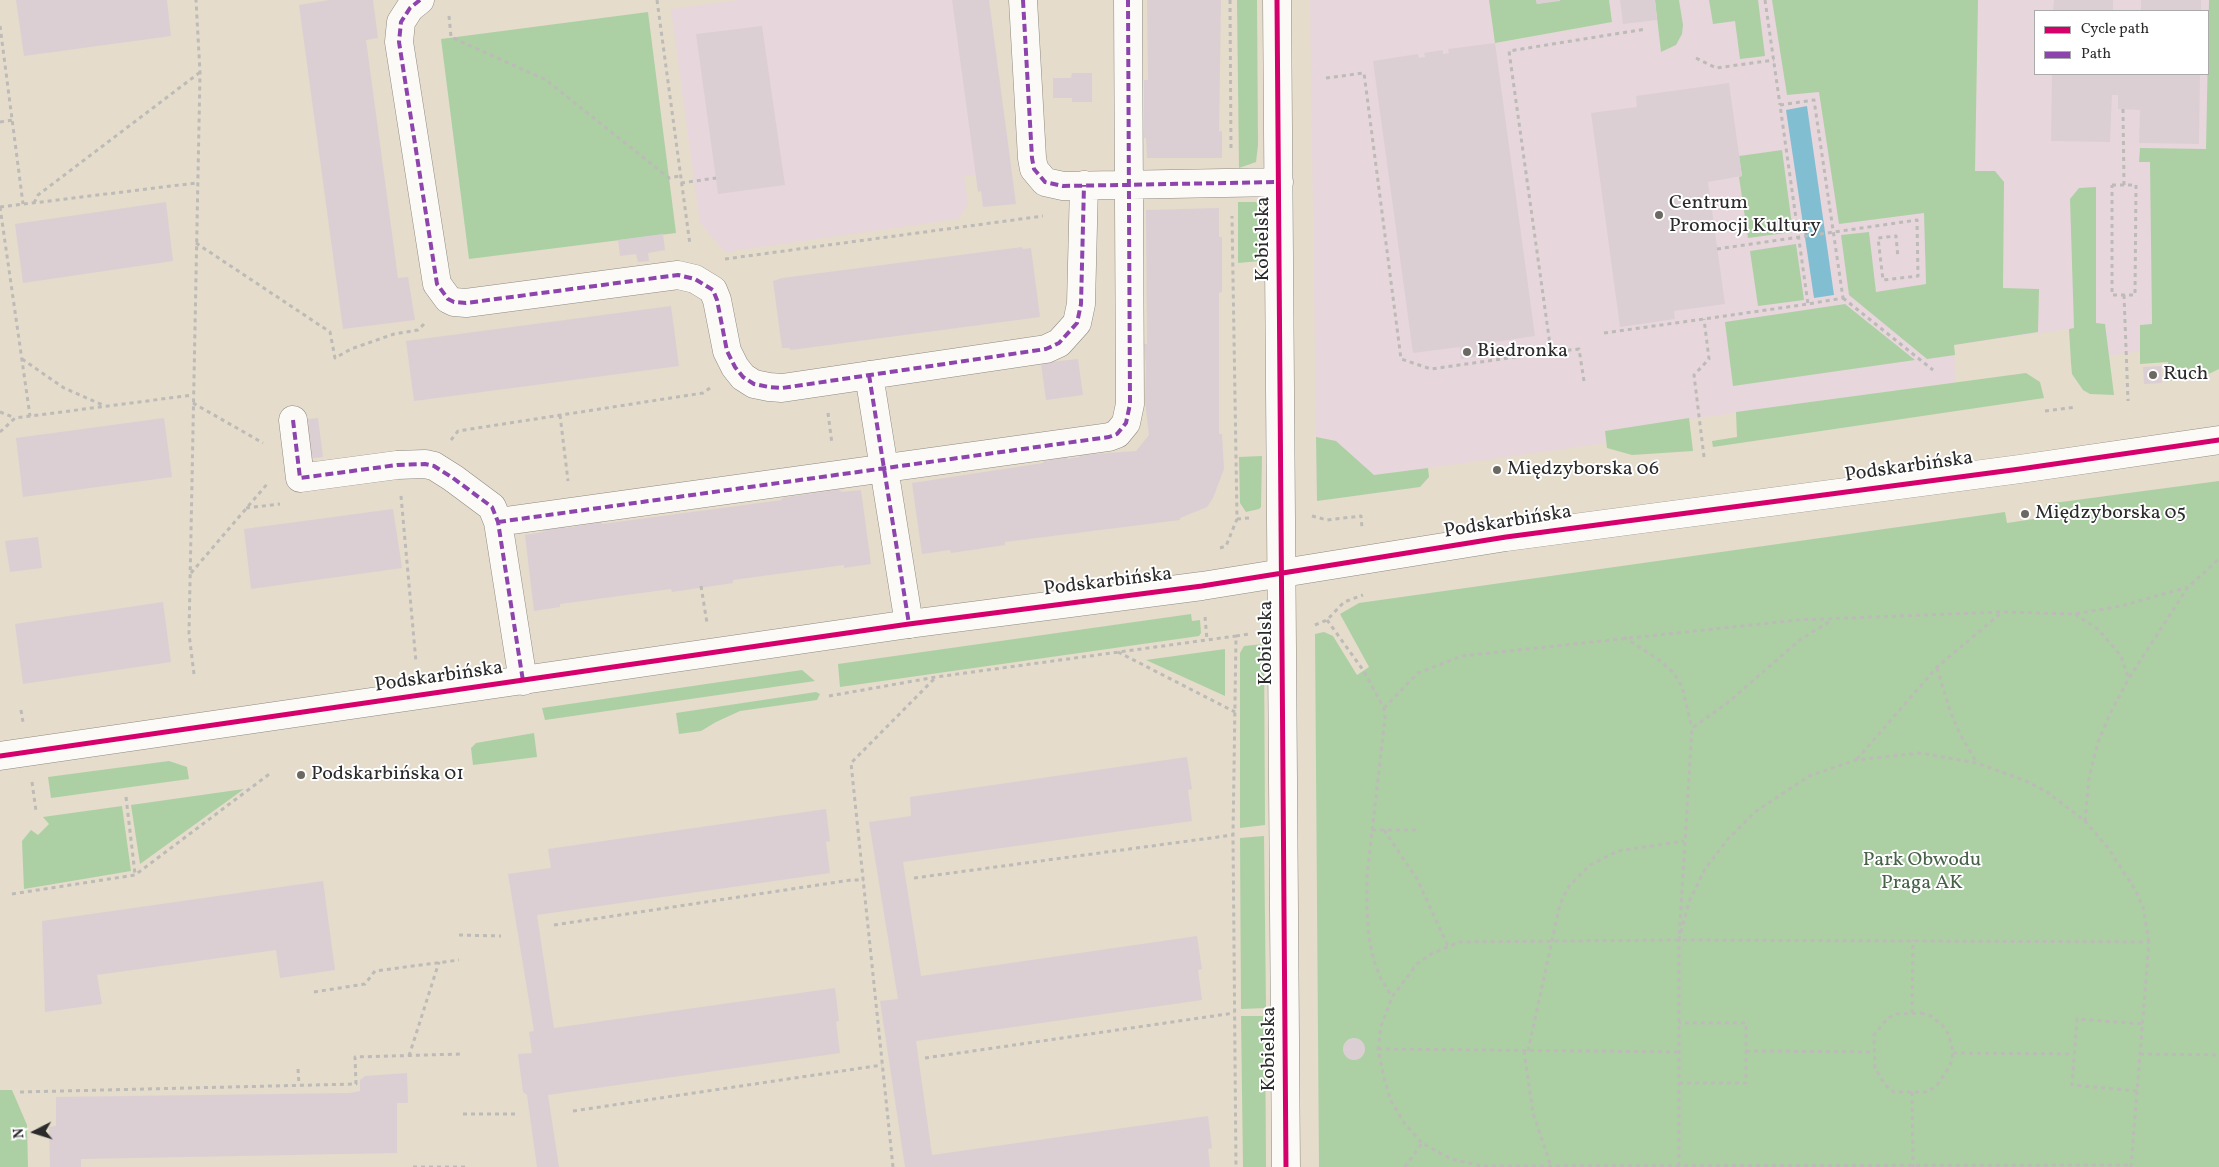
<!DOCTYPE html>
<meta charset="utf-8">
<style>
body{margin:0}
#map{position:relative;width:2219px;height:1167px;overflow:hidden;background:#e5dccb;font-family:Vollkorn,serif}
canvas{display:block}
.legend{position:absolute;left:2034px;top:10px;width:175px;height:65px;box-sizing:border-box;background:#fff;border:1px solid #aaa;margin:0;padding:6px 9px;list-style:none;font-size:15px;color:#2b2b2b}
.legend li{display:flex;align-items:center;gap:10px;height:25px}
.legend b{width:25px;border:1px solid #aaa}
.north{position:absolute;left:10px;top:1107px;width:50px;height:50px;-webkit-text-stroke:4px #fff;paint-order:stroke;rotate:265deg;font-size:14px;font-weight:700;line-height:20px;text-align:center;color:#2b2b2b}
.north::after{content:'';display:block;margin:auto;width:18px;height:22px;background:#2b2b2b;clip-path:polygon(50% 0,100% 100%,50% 72%,0 100%)}
</style>
<div id="map">
<canvas width="2219" height="1167"></canvas>
<ul class="legend">
<li><b style="height:6px;background:#d6006c"></b>Cycle path</li>
<li><b style="height:6px;background:#8e44ad"></b>Path</li>
</ul>
<div class="north">N</div>
</div>
<script>
const ctx = document.querySelector('canvas').getContext('2d');
ctx.lineJoin = 'round';
function fill(path, color) {
  ctx.fillStyle = color;
  ctx.fill(path, 'evenodd');
}
function toPath(rows) {
  const path = new Path2D();
  for (const r of rows) {
    if (r.length === 3) {
      path.moveTo(r[0] + r[2], r[1]);
      path.arc(r[0], r[1], r[2], 0, 2 * Math.PI);
      continue;
    }
    path.moveTo(r[0], r[1]);
    for (let i = 2; i < r.length; i += 2) path.lineTo(r[i], r[i + 1]);
  }
  return path;
}
function stroke(path, color, width, dash) {
  ctx.strokeStyle = color;
  ctx.lineWidth = width;
  ctx.lineCap = dash ? 'butt' : 'round';
  ctx.setLineDash(dash || []);
  ctx.stroke(path);
}
function write(font, color, halo, rows, align = 'center') {
  ctx.font = font + ' Vollkorn,serif';
  ctx.lineWidth = 4;
  ctx.setLineDash([]);
  ctx.textBaseline = 'middle';
  ctx.strokeStyle = halo;
  ctx.fillStyle = color;
  for (const [text, x, y, turn = 0] of rows) {
    ctx.save();
    ctx.translate(x, y);
    ctx.rotate((+turn || 0) * Math.PI / 180);
    ctx.textAlign = isNaN(turn) ? turn : align;
    if (halo) ctx.strokeText(text, 0, 0);
    ctx.fillText(text, 0, 0);
    ctx.restore();
  }
}
const built = toPath([
 [739,0,952,0,976,175,964,176,968,204,958,219,725,252,700,223,671,9],
 [1310,0,1489,0,1495,43,1612,22,1609,0,2219,0,2219,303,2140,351,2109,356,2069,329,1954,345,1955,382,1605,431,1607,443,1428,468,1429,477,1420,487,1317,501],
 [2035,11,2208,11,2208,74,2035,74]
]);
const green = toPath([
 [1237,0,1257,0,1258,145,1256,162,1239,168],
 [1489,0,1536,0,1537,4,1557,0,1609,0,1612,22,1495,43],
 [1655,0,1679,0,1683,25,1682,34,1676,45,1661,52],
 [1709,0,1758,0,1765,56,1740,59,1735,21,1713,24],
 [1772,0,1978,0,1975,171,1995,171,2004,182,2003,288,2039,289,2038,332,1954,345,1955,355,1927,359,1849,295,1841,235,1869,232,1876,292,1926,284,1924,213,1839,224,1819,92,1787,95],
 [2209,0,2219,0,2219,369,2202,377,2169,381,2168,362,2140,364,2140,325,2152,324,2150,162,2139,162,2140,148,2206,149],
 [648,12,676,233,469,259,441,39],
 [1782,150,1793,232,1748,238,1739,177,1742,176,1739,156],
 [2096,187,2096,323,2105,324,2114,395,2090,394,2083,390,2072,374,2071,363,2069,329,2074,328,2070,199,2079,188],
 [1238,202,1256,202,1258,206,1260,261,1238,263],
 [1796,244,1804,300,1758,306,1750,251],
 [1845,304,1915,360,1733,386,1725,322],
 [2026,373,2040,382,2044,398,1713,447,1712,441,1737,437,1736,412],
 [1689,418,1693,451,1632,455,1607,448,1605,431],
 [1316,437,1336,441,1374,475,1428,468,1429,477,1420,487,1317,501],
 [1262,456,1261,507,1259,509,1246,512,1240,503,1239,457],
 [2219,481,2219,1167,1319,1167,1315,634,1324,632,1333,636,1357,675,1369,667,1340,614,1359,603,2005,512,2007,523,2047,517,2046,504],
 [1191,614,1192,621,1200,620,1201,633,1199,636,840,687,838,664],
 [1264,644,1265,825,1240,828,1240,653,1244,646],
 [1225,649,1225,696,1146,660],
 [802,670,815,681,545,720,542,708],
 [816,692,820,694,817,700,740,711,716,722,701,731,679,734,676,713],
 [534,733,537,757,473,765,471,748,476,743],
 [169,761,187,767,189,779,51,798,48,777],
 [244,789,140,864,131,805],
 [122,806,131,871,24,889,22,841,31,830,38,835,49,824,43,817],
 [1264,836,1266,1008,1241,1009,1240,838],
 [1241,1016,1265,1016,1266,1167,1243,1167],
 [0,1090,12,1090,27,1125,28,1167,0,1167]
]);
const water = toPath([
 [1807,106,1834,295,1814,298,1786,110]
]);
const building = toPath([
 [16,0,167,0,171,36,24,56],
 [329,0,373,0,378,38,366,40,398,278,408,277,415,320,343,329,299,5],
 [952,0,989,0,1016,204,983,207,981,191,978,192],
 [1147,0,1221,0,1219,131,1222,131,1222,158,1147,158,1146,138,1144,138,1144,80,1148,80],
 [1536,0,1560,0,1560,1,1537,4],
 [1620,0,1655,0,1657,20,1623,24],
 [2054,0,2113,0,2113,11,2053,11],
 [2141,0,2201,0,2201,11,2141,11],
 [762,26,785,185,718,194,696,34],
 [1495,43,1535,336,1487,343,1489,355,1461,359,1460,347,1413,353,1373,61,1418,54,1419,58,1425,57,1424,53,1443,50,1443,54,1449,53,1448,49],
 [1072,73,1092,73,1092,102,1072,102,1072,98,1053,98,1053,78,1071,78],
 [2052,74,2200,74,2199,144,2139,143,2140,110,2118,109,2118,95,2112,95,2110,142,2051,141],
 [1729,83,1742,176,1708,182,1725,304,1674,311,1675,319,1620,327,1591,113,1637,107,1636,96],
 [166,202,173,261,23,283,15,224],
 [1219,208,1219,237,1222,237,1222,292,1219,293,1219,434,1222,434,1224,469,1213,498,1207,507,1180,518,1180,520,1005,542,1005,545,951,553,950,550,922,554,912,483,1043,463,1044,461,1067,457,1067,459,1080,457,1080,455,1136,451,1149,435,1145,401,1146,366,1144,344,1147,344,1146,210],
 [663,234,665,250,648,253,649,261,638,262,636,254,620,256,618,240],
 [1022,247,1023,249,1031,248,1040,317,791,350,789,348,782,348,773,281,782,278],
 [671,306,679,366,414,401,406,341],
 [1078,359,1083,395,1046,400,1041,363],
 [2161,366,2162,383,2144,384,2143,367],
 [164,418,172,477,23,497,16,438],
 [318,418,323,457,305,459,301,420],
 [840,489,841,492,861,490,871,564,844,568,844,565,733,580,733,583,672,592,671,589,560,604,560,607,534,611,525,535,543,532,543,530,565,527,566,528,602,522,602,524,782,500,781,498],
 [393,509,402,568,251,589,244,529],
 [38,537,42,568,10,572,5,541],
 [163,602,171,662,23,684,15,624],
 [1187,757,1192,789,1188,790,1192,821,903,862,921,976,1197,936,1202,969,1198,970,1202,1000,916,1041,932,1155,1208,1116,1212,1148,1208,1149,1210,1167,905,1167,880,1001,898,999,869,822,911,816,910,797],
 [826,809,830,841,826,842,830,873,537,915,554,1028,835,988,839,1021,836,1022,840,1053,548,1095,559,1167,537,1167,527,1095,523,1092,518,1054,532,1053,529,1032,534,1031,508,874,551,868,548,849],
 [323,881,335,970,280,978,276,950,97,975,102,1004,45,1012,42,921],
 [1354,1049,11],
 [407,1073,408,1103,397,1103,397,1153,81,1159,81,1167,50,1167,49,1127,56,1126,56,1097,350,1093,360,1091,360,1080,365,1076]
]);
const path = toPath([
 [657,0,690,245],
 [1230,0,1231,152],
 [1765,0,1780,105],
 [449,16,451,37,546,80,669,178,680,176],
 [0,26,23,204],
 [1696,58,1716,68,1774,60],
 [1326,78,1364,73,1401,359,1431,369,1551,352],
 [2123,109,2124,185],
 [0,122,13,120],
 [681,183,716,178],
 [2112,185,2136,185,2135,295,2112,295,2112,185],
 [34,203,38,195,199,73],
 [0,207,30,416],
 [0,207,196,183],
 [196,243,330,332,335,358,351,349,394,334,418,330,426,322],
 [1717,249,1917,220,1918,276,1883,280,1878,238,1896,236,1898,258],
 [725,259,1043,216],
 [2124,295,2128,401],
 [1843,298,1933,370],
 [1604,333,1704,319,1808,304,1843,298,1814,100,1780,105,1808,304],
 [22,359,64,388,105,406],
 [1584,381,1579,349,1551,352,1509,51,1646,29],
 [193,403,263,443],
 [2045,411,2076,407],
 [0,412,15,418],
 [828,413,832,444],
 [560,415,568,481],
 [0,432,15,418,193,395],
 [451,440,458,431,703,393,710,388],
 [1704,457,1694,375,1709,359,1704,319],
 [401,496,416,662],
 [246,508,280,504],
 [1312,516,1327,520,1361,516,1362,528],
 [1237,519,1249,518],
 [1220,548,1226,546,1237,519,1232,216],
 [191,573,268,483],
 [701,586,707,623],
 [2075,614,2099,630,2121,656,2128,677],
 [1205,617,1207,640],
 [1327,620,1363,670,1384,708,1385,718,1367,876,1367,909,1369,938,1374,961,1381,979,1392,997],
 [1315,625,1327,620,1344,602,1363,595],
 [1236,636,1249,634],
 [1624,637,1659,660,1674,673,1682,687,1692,728],
 [1118,652,1235,712],
 [1937,668,1950,711,1960,734,1977,763],
 [194,674,189,634,200,73,196,0],
 [829,696,936,677,1236,636,1233,835,1236,1167],
 [1384,708,1418,673,1462,656,1798,620,2002,612,2075,614,2121,606,2188,587],
 [21,710,23,722],
 [1857,759,1937,667,2001,613],
 [32,782,36,811],
 [126,797,135,874],
 [2085,821,2089,778,2098,742,2111,712,2129,678,2188,587,2219,559],
 [1372,830,1418,830],
 [1384,830,1417,879,1448,946],
 [914,878,1233,835],
 [12,894,135,875,272,772],
 [554,925,851,880,864,880],
 [459,935,501,936],
 [1679,940,1689,902,1705,869,1728,839,1755,812,1809,776,1856,760,1920,753,1977,763,2026,781,2047,792,2085,821,2108,848,2136,891,2143,907,2149,942],
 [314,992,365,984,375,971,459,960],
 [1912,1013,1913,940],
 [1921,1013,1931,1016,1942,1025,1949,1035,1953,1053,1950,1066,1937,1085,1928,1092,1894,1092,1885,1085,1875,1068,1874,1035,1888,1018,1896,1014,1921,1013],
 [1378,1049,1679,1052],
 [1524,1051,1533,1113,1551,1166],
 [1528,1051,1560,904,1569,886,1590,865,1618,851,1684,841],
 [1746,1051,1874,1052],
 [1953,1053,2074,1054],
 [2140,1054,2219,1055],
 [409,1056,439,962],
 [925,1058,1234,1013],
 [298,1069,299,1085],
 [1679,1083,1746,1083,1746,1023,1679,1023],
 [2137,1091,2072,1085,2077,1019,2143,1024],
 [20,1092,356,1084,355,1057,462,1054],
 [1912,1092,1913,1167],
 [573,1111,882,1065],
 [463,1114,516,1114],
 [1679,1166,1679,940,1692,728,1726,704,1801,639,1832,620],
 [413,1167,465,1167],
 [893,1167,851,763,935,678],
 [1405,1167,1422,1143],
 [2131,1167,2149,942,1679,940,1459,942,1431,954,1417,964,1392,997,1381,1026,1378,1049,1384,1078,1391,1101,1405,1124,1422,1143,1451,1159,1482,1166,2132,1165]
]);
const minor = toPath([
 [420,0,410,8,401,22,399,42,437,284,448,299,454,302,466,303,678,275,695,279,713,290,717,300,727,351,735,367,743,377,754,384,769,387,782,388,1046,349,1059,343,1077,323,1081,304,1084,185],
 [1023,0,1032,158,1034,169,1045,182,1063,186,1279,182],
 [1277,0,1286,1167],
 [869,375,909,624],
 [293,420,300,478,397,465,425,464,434,466,453,478,492,507,498,522,523,681],
 [498,522,1109,437,1117,434,1126,423,1130,404,1128,0]
]);
const tertiary = toPath([
 [0,756,909,624,1202,586,1506,537,2020,469,2219,440]
]);
const quiet = toPath([
 [420,0,410,8,401,22,399,42,437,284,448,299,454,302,466,303,678,275,695,279,713,290,717,300,727,351,735,367,743,377,754,384,769,387,782,388,1046,349,1059,343,1077,323,1081,304,1084,185],
 [1023,0,1032,158,1034,169,1045,182,1063,186,1279,182],
 [869,375,909,624],
 [293,420,300,478,397,465,425,464,434,466,453,478,492,507,498,522,523,681],
 [498,522,1109,437,1117,434,1126,423,1130,404,1128,0]
]);
const cycleway = toPath([
 [1277,0,1286,1167],
 [0,756,909,624,1202,586,1506,537,2020,469,2219,440]
]);
const markers = [
 [1659,215,5,"#6c6963"],
 [1467,352,5,"#6c6963"],
 [2153,375,5,"#6c6963"],
 [1497,470,5,"#6c6963"],
 [2025,514,5,"#6c6963"],
 [301,775,5,"#6c6963"]
];
const poiNames = [
 ["Centrum",1669,204],
 ["Promocji Kultury",1669,227],
 ["Biedronka",1477,352],
 ["Ruch",2163,375],
 ["Międzyborska 06",1507,470],
 ["Międzyborska 05",2035,514],
 ["Podskarbińska 01",311,775]
];
const streetNames = [
 ["Kobielska",1264,239,-90],
 ["Podskarbińska",1909,468,-8],
 ["Podskarbińska",1508,523,-9],
 ["Podskarbińska",1108,583,-7],
 ["Kobielska",1267,643,-90],
 ["Podskarbińska",439,678,-8],
 ["Kobielska",1270,1049,-90]
];
const parkNames = [
 ["Park Obwodu",1922,861],
 ["Praga AK",1922,884]
];
fill(built, '#e8d6dd');
fill(green, '#acd0a4');
fill(water, '#82bed2');
fill(building, '#dbcfd4');
stroke(minor, '#8e8981', 29);
stroke(tertiary, '#8e8981', 29);
stroke(path, '#bcbbb7', 3, [4, 4]);
stroke(minor, '#fbfaf7', 28);
stroke(tertiary, '#fbfaf7', 28);
stroke(quiet, '#8e44ad', 4, [8, 4]);
stroke(cycleway, '#d6006c', 5);
for (const [x, y, r, color] of markers) {
  const dot = new Path2D();
  dot.arc(x, y, r, 0, 2 * Math.PI);
  ctx.fillStyle = color;
  ctx.fill(dot);
  stroke(dot, '#fff', 2);
}
write('20px', '#2b2b2b', '#fff', poiNames, 'left');
write('20px', '#2b2b2b', '#fff', streetNames);
write('20px', '#48624a', '#fff', parkNames);
</script>
